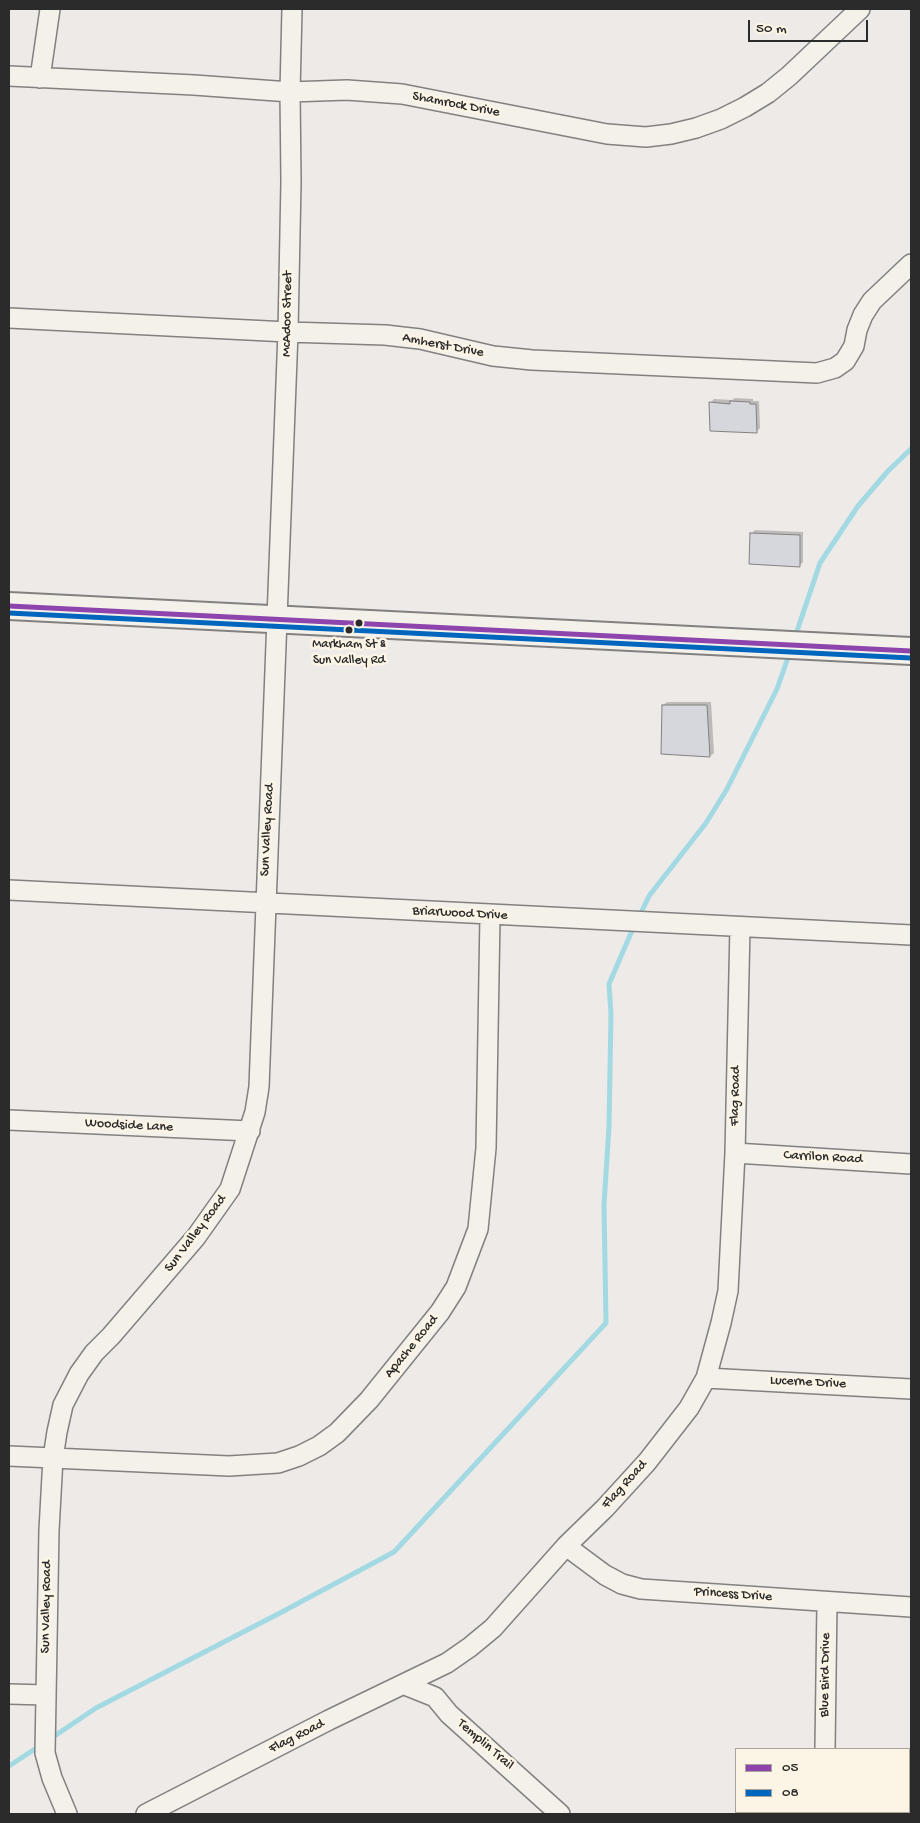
<!DOCTYPE html>
<style>
body{margin:0}
#map{position:relative;width:920px;height:1823px;overflow:hidden;background:#edeae8;font-family:"Gochi Hand",sans-serif}
canvas{display:block}
.frame{position:absolute;inset:0;border:10px solid #2b2b2b;pointer-events:none}
.legend{position:absolute;left:735px;top:1748px;width:175px;height:65px;box-sizing:border-box;background:#fcf5e5;border:1px solid #a8a49b;margin:0;padding:6px 9px;list-style:none;font-size:15px;color:#2b2b2b}
.legend li{display:flex;align-items:center;gap:10px;height:25px}
.legend b{width:25px;border:1px solid #a8a49b}
.scale{position:absolute;left:748px;top:20px;width:120px;height:22px;box-sizing:border-box;border:2px solid #2b2b2b;border-top:0;padding-left:6px;font-size:15px;line-height:18px;white-space:nowrap;color:#2b2b2b;-webkit-text-stroke:4px #fcf5e5;paint-order:stroke}
</style>
<div id="map">
<canvas width="920" height="1823"></canvas>
<div class="frame"></div>
<ul class="legend">
<li><b style="height:6px;background:#8e44ad"></b>05</li>
<li><b style="height:6px;background:#0065bd"></b>08</li>
</ul>
<div class="scale">50 m</div>
</div>
<script>
const ctx = document.querySelector('canvas').getContext('2d');
ctx.lineJoin = 'round';
function fill(path, color) {
  ctx.fillStyle = color;
  ctx.fill(path, 'evenodd');
}
function toPath(rows) {
  const path = new Path2D();
  for (const r of rows) {
    path.moveTo(r[0], r[1]);
    for (let i = 2; i < r.length; i += 2) path.lineTo(r[i], r[i + 1]);
  }
  return path;
}
function stroke(path, color, width, dash) {
  ctx.strokeStyle = color;
  ctx.lineWidth = width;
  ctx.lineCap = dash ? 'butt' : 'round';
  ctx.setLineDash(dash || []);
  ctx.stroke(path);
}
function write(font, color, halo, rows, align = 'center') {
  ctx.font = font + ' "Gochi Hand",sans-serif';
  ctx.lineWidth = 5;
  ctx.setLineDash([]);
  ctx.textBaseline = 'middle';
  ctx.strokeStyle = halo;
  ctx.fillStyle = color;
  for (const [text, x, y, turn = 0] of rows) {
    ctx.save();
    ctx.translate(x, y);
    ctx.rotate((+turn || 0) * Math.PI / 180);
    ctx.textAlign = isNaN(turn) ? turn : align;
    if (halo) ctx.strokeText(text, 0, 0);
    ctx.fillText(text, 0, 0);
    ctx.restore();
  }
}
const shadow = toPath([
 [735,398,753,399,753,401,759,401,760,428,756,432,710,403,714,399,732,400],
 [755,530,803,532,803,562,799,566,751,534],
 [667,702,711,702,714,753,710,756,662,753,663,705]
]);
const stream = toPath([
 [795,637,820,563,858,506,888,471,911,449],
 [639,917,649,896,706,823,727,789,777,689,790,652],
 [50,1739,96,1708,280,1613,394,1552,606,1323,604,1204,609,1127,611,1014,609,984,634,926],
 [9,1766,41,1745]
]);
const building = toPath([
 [730,401,750,402,750,404,756,404,757,433,710,431,709,402,730,404,730,401],
 [750,533,800,535,800,567,749,564,750,533],
 [662,705,707,705,710,757,661,754,662,705]
]);
const minor = toPath([
 [9,76,194,85,290,92,347,90,402,94,607,134,646,137,671,134,696,128,721,119,745,107,768,93,789,76,860,9],
 [40,78,50,9],
 [9,318,288,332,385,335,420,339,493,356,532,360,817,373,835,368,845,361,854,346,857,330,863,315,872,301,911,264],
 [9,890,911,935],
 [9,1120,250,1131],
 [735,1153,911,1164],
 [706,1378,911,1389],
 [9,1456,229,1466,278,1463,299,1456,319,1446,337,1433,369,1400,440,1312,456,1287,478,1229,486,1148,490,916],
 [566,1546,605,1575,622,1584,641,1589,911,1607],
 [405,1685,435,1697,449,1714,560,1814],
 [9,1694,46,1695],
 [825,1749,827,1602],
 [67,1814,52,1778,45,1753,49,1530,53,1458,57,1432,63,1405,79,1374,94,1353,111,1336,196,1237,230,1189,255,1112,259,1087,288,332,291,182,290,92,292,9],
 [146,1814,329,1720,447,1663,470,1647,493,1628,566,1546,605,1508,647,1462,689,1408,706,1378,721,1323,728,1291,735,1153,740,927],
 [824,1814,824,1812]
]);
const secondary = toPath([
 [9,606,911,651]
]);
const bus1 = toPath([
 [9,606,911,651]
]);
const bus2 = toPath([
 [9,613,911,658]
]);
const markers = [
 [359,623,4.5,"#2b2b2b"],
 [349,630,4.5,"#2b2b2b"]
];
const busNames = [
 ["Markham St &",349,645],
 ["Sun Valley Rd",349,661]
];
const streetNames = [
 ["Shamrock Drive",456,105,11],
 ["McAdoo Street",288,314,-89],
 ["Amherst Drive",443,346,11],
 ["Sun Valley Road",268,830,-87],
 ["Briarwood Drive",460,914,3],
 ["Flag Road",736,1096,-89],
 ["Woodside Lane",129,1126,3],
 ["Carrilon Road",823,1158,3],
 ["Sun Valley Road",196,1234,-53],
 ["Apache Road",412,1347,-51],
 ["Lucerne Drive",808,1383,3],
 ["Flag Road",625,1485,-48],
 ["Princess Drive",733,1595,4],
 ["Sun Valley Road",47,1607,-89],
 ["Blue Bird Drive",826,1675,-89],
 ["Flag Road",297,1737,-27],
 ["Templin Trail",485,1745,41]
];
fill(shadow, '#0003');
stroke(stream, '#a3d9e2', 5);
fill(building, '#d6d6dd');
stroke(building, '#828180', 1);
stroke(minor, '#828180', 22);
stroke(secondary, '#828180', 30);
stroke(minor, '#f4f1eb', 19);
stroke(secondary, '#f4f1eb', 26);
stroke(bus1, '#8e44ad', 5);
stroke(bus2, '#0065bd', 5);
for (const [x, y, r, color] of markers) {
  const dot = new Path2D();
  dot.arc(x, y, r, 0, 2 * Math.PI);
  ctx.fillStyle = color;
  ctx.fill(dot);
  stroke(dot, '#fcf5e5', 2);
}
write('13px', '#2b2b2b', '#fcf5e5', busNames);
write('14px', '#2b2b2b', '#fcf5e5', streetNames);
</script>
